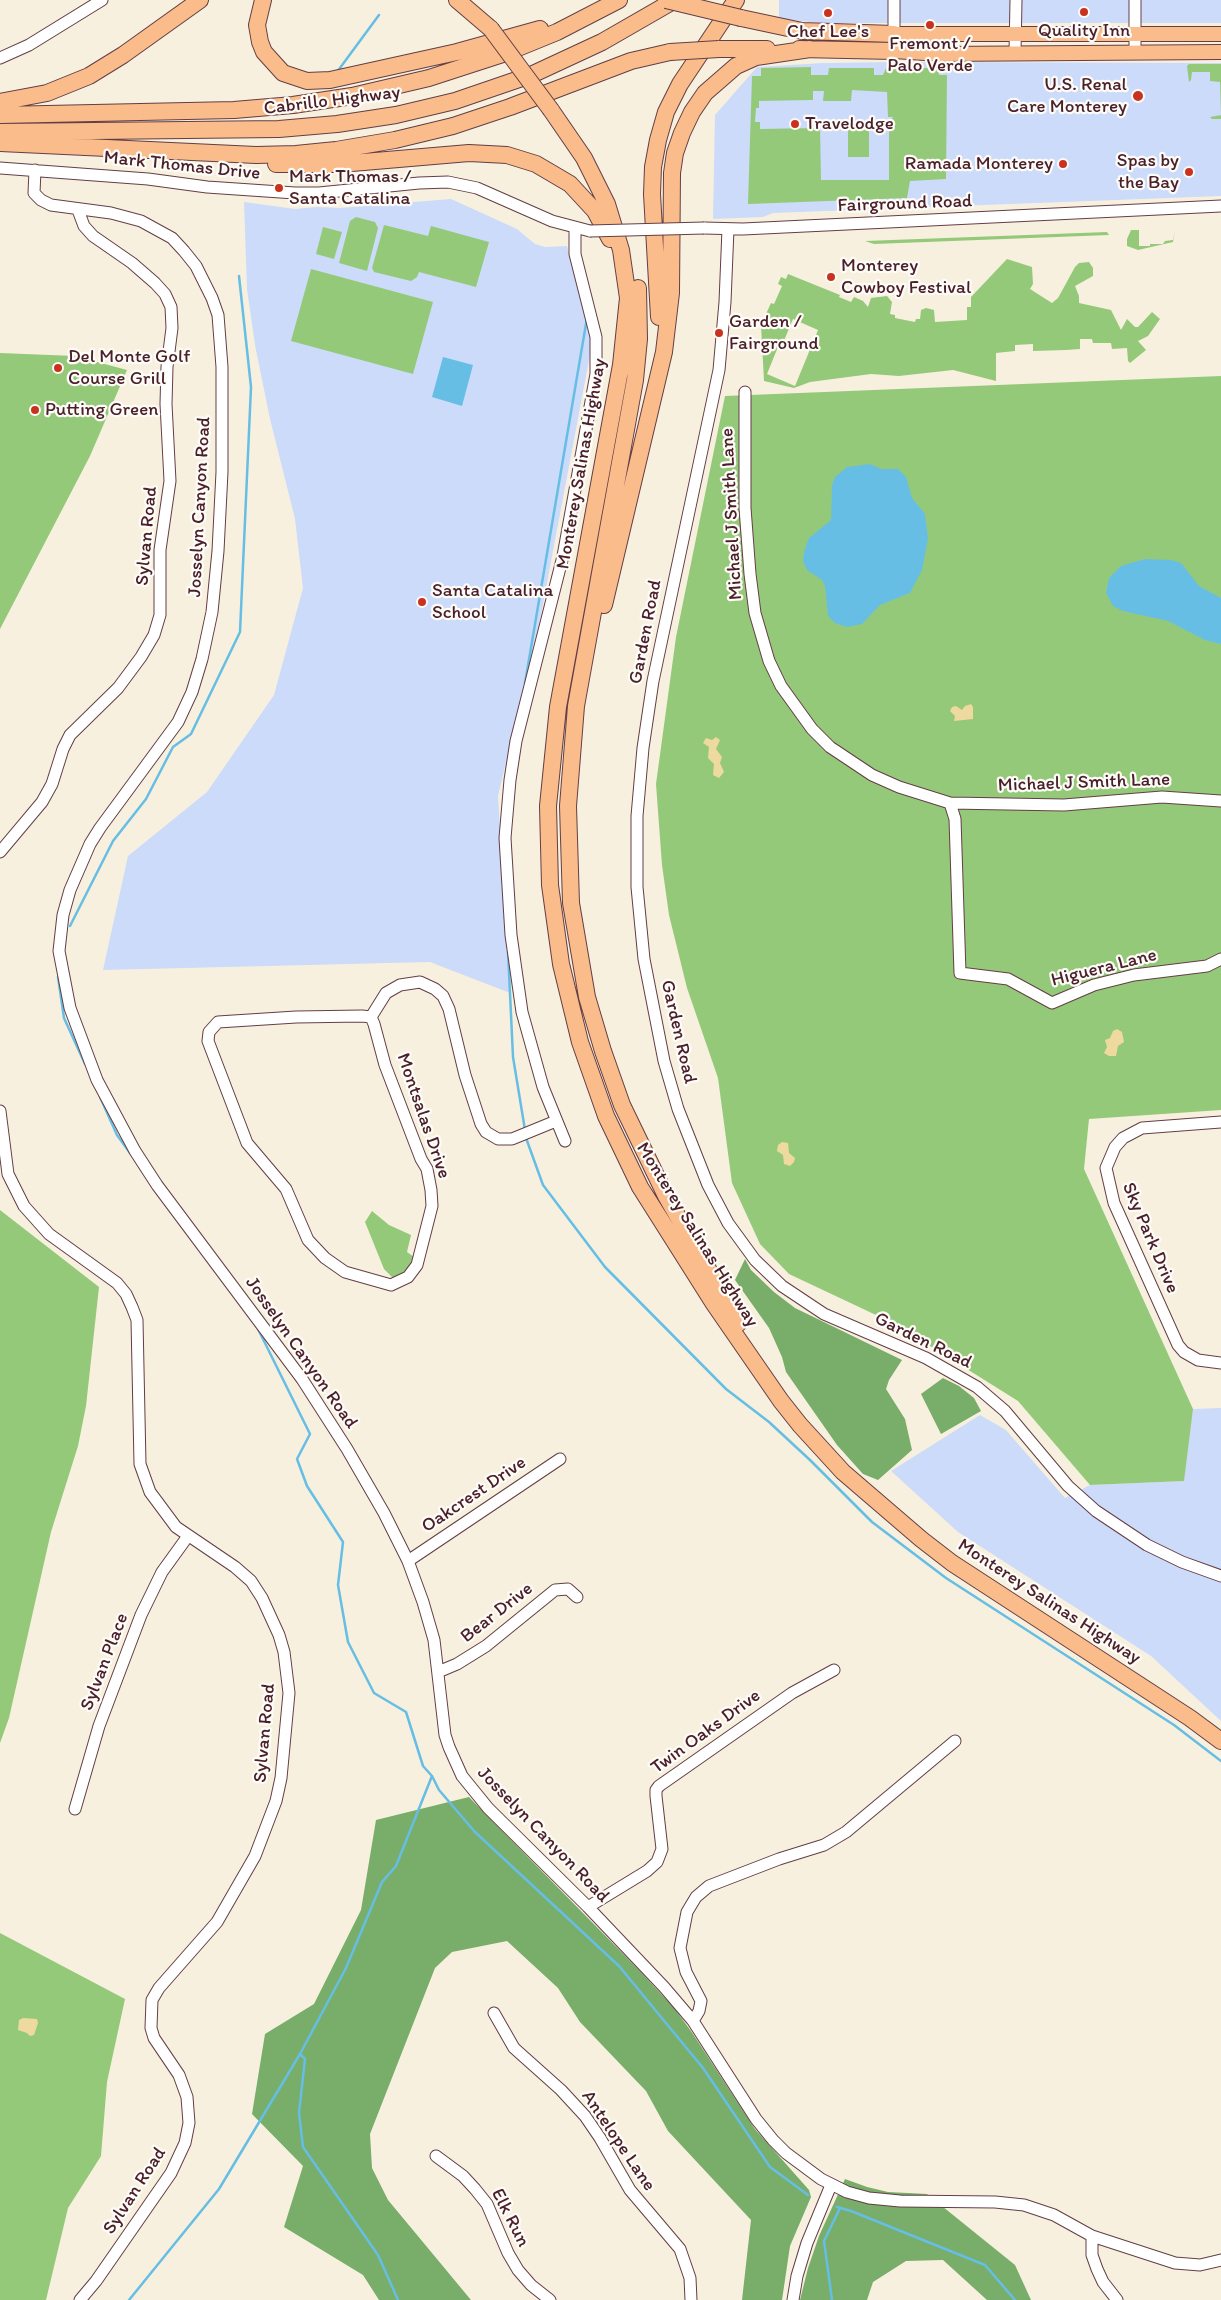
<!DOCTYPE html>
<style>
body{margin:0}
canvas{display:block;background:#f7f0de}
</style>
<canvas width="1221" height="2300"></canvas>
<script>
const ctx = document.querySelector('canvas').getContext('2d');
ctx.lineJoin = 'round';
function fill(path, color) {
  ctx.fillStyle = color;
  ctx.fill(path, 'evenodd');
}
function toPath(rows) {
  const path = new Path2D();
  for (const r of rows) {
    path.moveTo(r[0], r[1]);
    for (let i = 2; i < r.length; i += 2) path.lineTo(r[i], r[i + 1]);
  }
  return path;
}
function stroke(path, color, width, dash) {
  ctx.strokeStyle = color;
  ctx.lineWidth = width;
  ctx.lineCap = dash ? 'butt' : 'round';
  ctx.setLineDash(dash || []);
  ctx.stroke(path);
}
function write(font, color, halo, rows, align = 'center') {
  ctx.font = font + ' Itim,sans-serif';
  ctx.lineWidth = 4.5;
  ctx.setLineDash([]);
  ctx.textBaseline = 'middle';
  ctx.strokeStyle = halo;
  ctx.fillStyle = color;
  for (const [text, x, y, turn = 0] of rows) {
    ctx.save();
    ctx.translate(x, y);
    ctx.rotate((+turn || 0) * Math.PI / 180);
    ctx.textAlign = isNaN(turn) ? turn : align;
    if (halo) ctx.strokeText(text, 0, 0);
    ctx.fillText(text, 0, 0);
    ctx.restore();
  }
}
const built = toPath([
 [779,0,1221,0,1221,23,823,23,779,19],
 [895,62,1221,63,1221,196,773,213,763,217,713,219,715,115,757,67,823,63],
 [451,199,517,229,535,244,545,247,567,246,592,344,541,615,498,796,510,993,430,962,103,970,128,856,207,792,274,695,303,588,295,519,270,419,255,345,247,289,244,202,295,209,317,207,340,208],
 [1221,1408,1221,1721,1151,1656,958,1532,891,1471,980,1415,1006,1430,1065,1498,1090,1485,1183,1481,1193,1409]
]);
const green = toPath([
 [1189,64,1221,64,1221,119,1212,119,1210,117,1221,115,1220,82,1210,81,1210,72,1192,72,1191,80,1189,82,1187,66],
 [811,67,811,75,828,75,829,68,874,68,874,75,883,75,886,68,938,68,939,75,947,75,946,179,910,181,907,198,748,204,752,76,761,76,761,68],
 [852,90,887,92,888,117,893,117,889,122,889,180,821,180,820,127,817,126,816,128,760,129,760,122,755,122,756,108,759,108,759,101,813,100,813,91,824,91,823,101,851,101],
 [848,127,869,128,869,157,848,157],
 [356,217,375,222,378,228,367,271,339,263,350,221],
 [384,225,428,236,431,226,489,242,476,287,419,272,417,277,411,281,374,272,372,268],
 [323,227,342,232,334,259,316,254],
 [1175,229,1173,242,1138,250,1127,246,1127,239,1131,230,1139,230,1139,246,1150,246,1150,244,1163,244,1165,241,1173,240],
 [1107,232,1109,235,874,244,865,241],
 [1007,259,1032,267,1033,284,1030,289,1052,303,1058,298,1075,267,1079,263,1089,262,1093,268,1093,276,1075,286,1079,296,1079,303,1111,310,1121,330,1127,319,1135,327,1138,327,1152,312,1160,319,1148,336,1138,341,1146,350,1130,363,1128,361,1127,348,1112,349,1111,343,1093,343,1092,339,1080,339,1080,349,1066,350,1033,351,1033,344,1015,345,1015,351,996,353,996,381,953,370,899,376,871,374,810,382,794,388,764,381,761,325,771,303,774,304,782,286,778,284,781,277,786,279,788,274,840,295,839,297,851,302,854,297,863,301,868,307,871,298,887,296,892,302,890,314,895,315,895,318,915,322,916,319,920,319,921,310,926,308,934,310,935,322,967,320,967,307,971,307,971,297],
 [793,319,818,330,795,386,767,374,780,342,783,343],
 [311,269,433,302,413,374,291,341],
 [0,353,75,356,127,370,90,456,0,629],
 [1221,376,1221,1110,1089,1119,1084,1169,1193,1409,1184,1481,1090,1485,1018,1401,895,1324,789,1274,760,1244,732,1183,718,1078,687,988,669,915,662,865,656,784,676,637,725,396],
 [0,1210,99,1287,86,1406,78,1446,51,1532,9,1718,0,1743],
 [372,1211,389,1225,411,1235,407,1252,414,1257,411,1264,403,1273,393,1278,384,1269,365,1222],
 [0,1933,125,1999,107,2082,101,2156,68,2208,46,2300,0,2300]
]);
const forest = toPath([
 [745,1259,751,1270,774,1292,795,1308,902,1360,889,1380,886,1389,905,1419,912,1450,878,1480,863,1474,837,1445,786,1372,782,1357,769,1328,735,1280],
 [943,1378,959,1386,974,1398,981,1411,941,1434,921,1394],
 [469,1797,638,1969,674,2008,691,2031,755,2129,809,2190,811,2197,790,2246,782,2300,742,2300,751,2220,668,2131,646,2091,580,2022,558,1988,507,1941,452,1952,435,1968,370,2134,372,2168,388,2200,471,2300,379,2300,363,2275,284,2227,303,2166,252,2114,265,2034,314,2004,361,1910,376,1820],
 [845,2179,867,2187,888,2192,927,2194,1015,2265,1031,2300,987,2300,943,2260,906,2261,873,2282,867,2300,800,2300,808,2268,819,2236]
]);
const sand = toPath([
 [971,704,973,707,973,719,954,721,955,716,950,711,952,707,956,706,962,710,965,706],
 [716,737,720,740,716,749,722,757,720,763,724,772,719,778,713,775,714,764,708,758,709,747,703,743,706,738,712,740],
 [1117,1029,1122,1032,1124,1042,1118,1046,1116,1056,1109,1056,1104,1053,1107,1047,1105,1040,1110,1038,1113,1031],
 [782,1142,788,1143,789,1153,795,1158,794,1162,790,1166,784,1164,783,1155,777,1151,778,1145],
 [23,2018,37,2019,38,2023,34,2035,30,2036,27,2033,18,2030,19,2020]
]);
const water = toPath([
 [443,357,473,365,462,406,432,397],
 [870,464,881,469,898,469,906,477,912,498,925,514,928,539,922,570,910,593,880,605,862,624,847,627,835,623,828,616,825,586,822,580,807,570,803,561,804,552,809,538,831,520,832,485,835,477,847,467],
 [1145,559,1171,560,1181,563,1199,586,1221,598,1221,644,1205,640,1168,621,1123,611,1113,606,1106,593,1109,578,1121,566]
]);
const stream = toPath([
 [337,72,379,15],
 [525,683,587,318],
 [70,926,113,841,146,799,173,747,191,734,240,632,251,387,239,276],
 [508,951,513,1057,525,1130],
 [58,977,64,1018,85,1064],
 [100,1097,117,1135,130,1153],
 [526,1138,543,1185,605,1267,726,1389,769,1422,810,1460,872,1522,946,1578,1174,1725,1221,1761],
 [258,1329,310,1434,297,1459,307,1486,343,1542,338,1585,348,1642,374,1693,406,1712,423,1766,432,1776,439,1790,475,1832,619,1966,703,2068,770,2167,808,2195],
 [300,2054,305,2059,299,2113,303,2147,378,2255,398,2300],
 [837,2207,851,2211,985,2265,1015,2300],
 [129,2300,219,2189,300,2054,346,1968,382,1882,396,1866,432,1776],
 [832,2300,824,2241,840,2208]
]);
const minor = toPath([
 [894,0,894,51],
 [1135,52,1135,0],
 [1015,53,1016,0],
 [0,58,29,45,102,0],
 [0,168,148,179,207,187,295,193,319,193,419,183,448,182,477,188,552,221,590,231],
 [35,170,34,193,41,200,51,205,111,213,141,221,172,238,184,251,196,266,212,298,218,315,222,367,222,472,218,551,212,612,202,659,192,692,178,722,100,828,90,844,70,890,63,915,59,951,70,1008,97,1080,135,1151,157,1185,302,1379,347,1449,384,1513,408,1561,423,1602,434,1640,445,1735,449,1747,462,1776,488,1808,588,1907,664,1987,693,2021,756,2119,773,2140,786,2153,821,2179,847,2192,869,2198,900,2201,995,2202,1024,2205,1054,2215,1092,2236,1175,2263,1200,2265,1221,2260],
 [704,228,743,229,1221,206],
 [728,229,725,302,719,370,653,681,643,748,637,816,637,887,644,959,664,1061,678,1109,708,1185,728,1223,755,1260,782,1286,824,1314,926,1358,977,1387,1005,1411,1068,1486,1096,1511,1147,1545,1182,1562,1221,1576],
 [745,392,745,508,750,574,755,613,769,661,781,686,812,729,830,747,872,775,899,787,950,803,1064,805,1162,797,1221,801],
 [950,803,955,819,960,973,1008,979,1052,1003,1094,985,1134,975,1207,966,1221,959],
 [0,852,42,802,52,784,63,749,70,735,118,688,141,657,154,635,160,615,160,550,170,481,166,404,167,367,172,328,171,307,165,294,155,283,132,263,93,236,84,226,78,210],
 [362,1016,371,1017,374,1024,385,1065,421,1159,427,1169,431,1190,432,1206,417,1265,408,1277,391,1285,345,1272,325,1258,308,1240,286,1189,247,1143,208,1041,209,1032,218,1022,296,1017,362,1016],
 [371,1017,386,993,400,985,420,982,435,989,443,996,449,1009,465,1075,481,1124,486,1132,498,1139,512,1139,556,1121],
 [0,1111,8,1174,24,1206,49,1234,117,1283,126,1294,132,1307,137,1320,140,1464,150,1492,176,1527,235,1567,251,1581,262,1598,279,1635,284,1652,289,1693,281,1778,276,1801,255,1856,217,1922,159,1988,152,2000,151,2028,154,2038,179,2075,187,2097,189,2123,185,2143,171,2173,96,2281,80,2300],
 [1221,1122,1142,1128,1123,1138,1115,1147,1106,1168,1114,1203,1178,1345,1184,1352,1198,1360,1221,1363],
 [565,1141,543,1087,522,1012,511,935,505,838,510,780,516,741,563,556,596,374,596,337,575,254,575,228],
 [408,1561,560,1459],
 [438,1672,457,1664,486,1646,555,1590,568,1589,577,1597],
 [75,1809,99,1726,141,1615,162,1572,188,1536],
 [588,1907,647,1871,657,1862,662,1849,656,1796,656,1790,659,1786,792,1693,834,1670],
 [494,2013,514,2048,561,2090,585,2116,600,2138,630,2190,680,2249,690,2278,691,2300],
 [693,2021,699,2011,701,2001,686,1972,680,1948,687,1912,696,1897,709,1886,779,1859,824,1845,846,1832,955,1741],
 [436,2156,463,2176,475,2189,487,2204,508,2253,518,2270,531,2285,550,2300],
 [1092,2236,1092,2255,1097,2269,1103,2282,1117,2300],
 [793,2300,797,2276,807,2243,831,2185]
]);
const major = toPath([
 [894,34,1221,34],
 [894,51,940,54,1221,52]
]);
const highway = toPath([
 [263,0,257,25,260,42,264,52,283,73,307,81,330,80,457,52,540,29],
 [457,0,491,29],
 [741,18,802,31,894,34],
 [719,49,767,49],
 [799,49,894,51],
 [0,102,47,93,89,76,123,55,200,0],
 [551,110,584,158,607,204,621,250,628,298,621,365,558,707,548,806,550,885,561,964,580,1042,606,1116,640,1187,714,1304,781,1401,800,1425,843,1472,921,1539,952,1563,1190,1718,1221,1741],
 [0,115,234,110,293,105,352,96,429,78,503,54,557,32,619,0],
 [0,132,279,129,337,124,396,115,455,101,531,75,602,42,675,0],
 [0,143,256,155,296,154,336,150,395,140,453,126,510,107,631,61,670,52],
 [276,164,340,164,469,153,507,155,536,164,570,184,595,211,610,239],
 [638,288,639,339,635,380,576,706,568,806,571,903,587,997,603,1051,622,1105,666,1196,739,1323],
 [659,317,652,194,653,167,658,140,666,112,680,84,736,0],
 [604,605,664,352,671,293,672,173,675,153,682,133,692,112,705,93,736,66,756,57,810,49]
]);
const minorBridge = toPath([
 [590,231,704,228]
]);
const highwayBridge = toPath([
 [666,0,741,18],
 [491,29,551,110],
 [670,52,719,49]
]);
const markers = [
 [1084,12,5,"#c8321e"],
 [828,13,5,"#c8321e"],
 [930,25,5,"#c8321e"],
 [1138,96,6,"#c8321e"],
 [795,124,5,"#c8321e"],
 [1063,164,5,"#c8321e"],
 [1189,172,5,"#c8321e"],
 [279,188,5,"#c8321e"],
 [831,277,5,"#c8321e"],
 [719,333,5,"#c8321e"],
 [58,368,5,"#c8321e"],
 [35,410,5,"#c8321e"],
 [422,602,5,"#c8321e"]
];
const poiNames = [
 ["Quality Inn",1084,31,"center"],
 ["Chef Lee's",828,32,"center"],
 ["Fremont /",930,44,"center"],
 ["Palo Verde",930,66,"center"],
 ["U.S. Renal",1127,85,"right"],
 ["Care Monterey",1127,107,"right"],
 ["Travelodge",805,124],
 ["Spas by",1179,161,"right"],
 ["the Bay",1179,183,"right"],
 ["Ramada Monterey",1053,164,"right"],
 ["Mark Thomas /",289,177],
 ["Santa Catalina",289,199],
 ["Monterey",841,266],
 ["Cowboy Festival",841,288],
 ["Garden /",729,322],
 ["Fairground",729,344],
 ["Del Monte Golf",68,357],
 ["Course Grill",68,379],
 ["Putting Green",45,410],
 ["Santa Catalina",432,591],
 ["School",432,613]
];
const streetNames = [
 ["Cabrillo Highway",332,101,-7],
 ["Mark Thomas Drive",182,166,6],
 ["Fairground Road",905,204,-2],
 ["Monterey Salinas Highway",582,464,-80],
 ["Josselyn Canyon Road",200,507,-87],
 ["Michael J Smith Lane",732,514,-93],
 ["Sylvan Road",147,536,-85],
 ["Garden Road",646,632,-79],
 ["Michael J Smith Lane",1084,783,-2],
 ["Higuera Lane",1104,968,-14],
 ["Garden Road",678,1032,77],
 ["Montsalas Drive",423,1116,71],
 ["Monterey Salinas Highway",697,1235,58],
 ["Sky Park Drive",1150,1238,67],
 ["Garden Road",923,1341,26],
 ["Josselyn Canyon Road",301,1353,55],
 ["Oakcrest Drive",474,1495,-34],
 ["Monterey Salinas Highway",1049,1602,33],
 ["Bear Drive",497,1613,-38],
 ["Sylvan Place",105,1662,-69],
 ["Twin Oaks Drive",706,1732,-36],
 ["Sylvan Road",265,1733,-85],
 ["Josselyn Canyon Road",543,1835,46],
 ["Antelope Lane",618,2141,56],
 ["Sylvan Road",135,2191,-57],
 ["Elk Run",510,2218,63]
];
fill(built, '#ccdbfa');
fill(green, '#95c97a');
fill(forest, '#78ad6a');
fill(sand, '#eeda9e');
fill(water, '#67bee4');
stroke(stream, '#67bee4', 2.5);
stroke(minor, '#643e46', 13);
stroke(major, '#643e46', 16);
stroke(highway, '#643e46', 18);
stroke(minor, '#fff', 11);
stroke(major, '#f9bc8a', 14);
stroke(highway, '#f9bc8a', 16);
stroke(minorBridge, '#643e46', 13, []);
stroke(highwayBridge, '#643e46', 18, []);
stroke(minorBridge, '#fff', 11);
stroke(highwayBridge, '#f9bc8a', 16);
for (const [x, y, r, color] of markers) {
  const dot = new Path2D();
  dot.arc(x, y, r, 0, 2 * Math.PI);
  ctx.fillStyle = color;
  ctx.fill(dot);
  stroke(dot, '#fdfcf7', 2);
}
write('19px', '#4a1f2b', '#fdfcf7', poiNames, 'left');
write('19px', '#4a1f2b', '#fdfcf7', streetNames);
</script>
